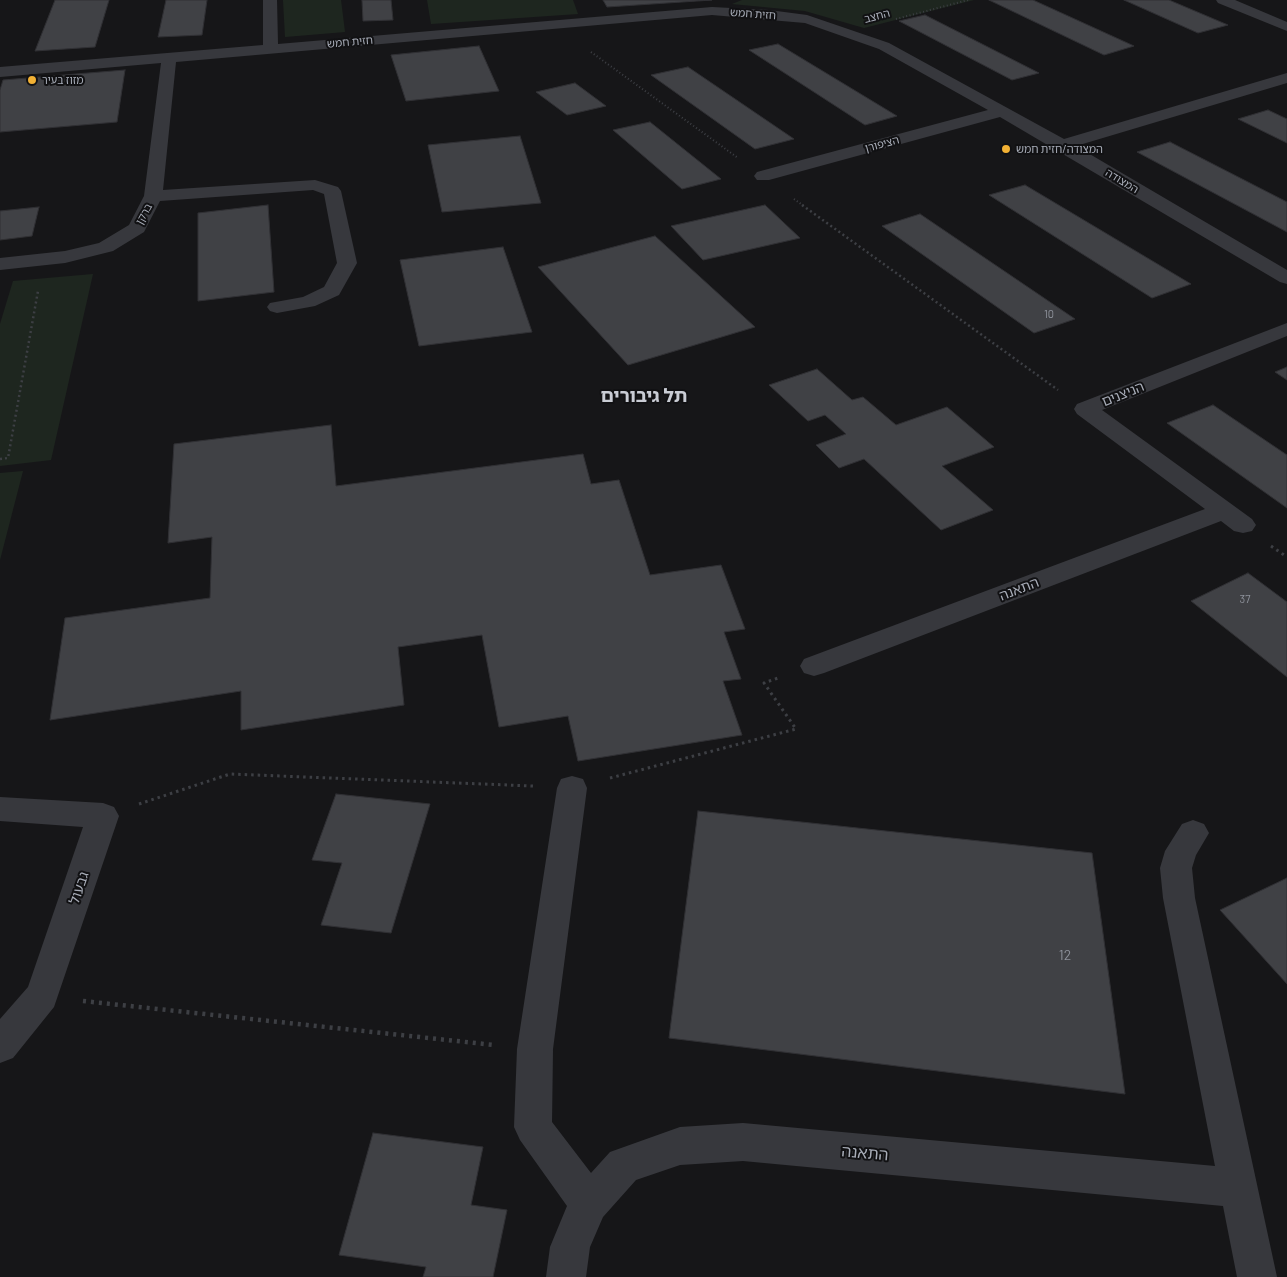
<!DOCTYPE html>
<meta charset="utf-8">
<style>
body{margin:0}
canvas{display:block;background:#161618}
</style>
<canvas width="1287" height="1277"></canvas>
<script>
const ctx = document.querySelector('canvas').getContext('2d');
ctx.lineJoin = 'round';
function fill(path, color) {
  ctx.fillStyle = color;
  ctx.fill(path, 'evenodd');
}
function toPath(rows) {
  const path = new Path2D();
  for (const r of rows) {
    path.moveTo(r[0], r[1]);
    for (let i = 2; i < r.length; i += 2) path.lineTo(r[i], r[i + 1]);
  }
  return path;
}
function stroke(path, color, width, dash) {
  ctx.strokeStyle = color;
  ctx.lineWidth = width;
  ctx.lineCap = dash ? 'butt' : 'round';
  ctx.setLineDash(dash || []);
  ctx.stroke(path);
}
function write(font, color, halo, rows, align = 'center') {
  ctx.font = font + ' Barlow,"Noto Sans Hebrew",sans-serif';
  ctx.lineWidth = 4;
  ctx.setLineDash([]);
  ctx.textBaseline = 'middle';
  ctx.strokeStyle = halo;
  ctx.fillStyle = color;
  for (const [text, x, y, turn = 0] of rows) {
    ctx.save();
    ctx.translate(x, y);
    ctx.rotate((+turn || 0) * Math.PI / 180);
    ctx.textAlign = isNaN(turn) ? turn : align;
    if (halo) ctx.strokeText(text, 0, 0);
    ctx.fillText(text, 0, 0);
    ctx.restore();
  }
}
const green = toPath([
 [283,0,341,0,345,32,285,37],
 [427,0,573,0,578,14,431,24],
 [742,0,974,0,864,28,805,11,732,4],
 [93,274,51,460,0,466,0,324,13,281],
 [23,471,0,560,0,473]
]);
const building = toPath([
 [55,0,109,0,95,47,35,51,55,0],
 [166,0,207,0,202,35,158,37,166,0],
 [362,0,391,0,393,20,363,21,362,0],
 [603,0,712,0,607,7,603,0],
 [989,0,1033,0,1134,46,1104,55,989,0],
 [1124,0,1169,0,1228,25,1198,33,1124,0],
 [925,15,1039,73,1012,80,899,21,925,15],
 [778,44,897,116,865,125,749,50,778,44],
 [479,46,499,91,406,101,391,55,479,46],
 [688,67,794,139,755,149,651,75,688,67],
 [125,70,117,122,0,132,0,90,3,80,125,70],
 [575,83,606,106,567,115,536,92,575,83],
 [1268,110,1287,119,1287,143,1238,119,1268,110],
 [650,122,721,179,682,189,613,130,650,122],
 [520,136,541,203,442,212,428,145,520,136],
 [1170,142,1287,202,1287,232,1137,152,1170,142],
 [1025,185,1191,284,1152,298,989,195,1025,185],
 [268,205,274,292,198,301,198,213,268,205],
 [765,205,800,238,703,260,671,226,765,205],
 [39,207,32,236,0,240,0,211,39,207],
 [920,214,1075,319,1034,333,882,226,920,214],
 [655,236,755,327,628,365,538,267,655,236],
 [503,247,532,332,419,346,400,260,503,247],
 [1287,367,1287,380,1275,372,1287,367],
 [817,369,852,400,863,397,896,425,947,407,994,447,942,466,993,510,941,530,864,459,839,468,816,445,846,434,825,415,808,421,769,385,817,369],
 [1213,405,1287,455,1287,508,1167,423,1213,405],
 [331,425,336,486,583,454,591,484,619,480,650,575,721,565,745,629,724,632,741,679,723,681,742,735,578,761,568,716,499,727,482,635,398,647,404,705,241,730,241,691,50,720,65,618,210,598,212,537,168,543,174,444,331,425],
 [1248,573,1287,602,1287,677,1191,601,1248,573],
 [336,794,430,804,391,933,321,925,342,863,312,860,336,794],
 [698,811,1092,853,1125,1094,669,1038,698,811],
 [1287,878,1287,984,1220,910,1287,878],
 [373,1133,483,1147,471,1205,507,1210,493,1277,423,1277,426,1267,339,1255,373,1133]
]);
const pathFar3 = toPath([
 [896,19,968,0],
 [591,52,738,158],
 [794,199,804,206]
]);
const pathFar2 = toPath([
 [802,205,1058,390],
 [0,459,8,458,38,291]
]);
const pathFar1 = toPath([
 [1271,546,1287,557],
 [610,778,796,729,764,683,778,678],
 [139,804,230,774,533,786]
]);
const path = toPath([
 [83,1001,494,1045]
]);
const minor = toPath([
 [263,0,277,0,278,44,712,7,769,10,807,15,889,43,1064,139,1287,73,1287,83,1076,146,1287,270,1287,284,1280,282,1000,117,769,180,757,180,754,176,757,172,988,110,879,49,805,23,712,15,176,62,163,190,315,180,338,187,341,191,357,263,339,295,315,306,277,313,270,311,267,307,270,303,303,297,324,287,337,263,324,194,313,190,160,201,144,232,113,251,65,263,0,270,0,258,65,251,99,243,129,225,144,196,161,63,0,77,0,67,263,45,263,0],
 [1216,0,1235,0,1287,22,1287,31,1218,3,1216,0],
 [1287,323,1287,336,1102,410,1252,519,1256,525,1252,531,1243,533,1234,531,1221,521,824,673,814,676,804,673,800,666,804,659,1205,509,1077,414,1074,409,1077,404,1287,323],
 [572,776,583,779,587,788,553,1049,552,1122,591,1173,610,1152,680,1127,743,1123,1215,1166,1163,898,1160,868,1165,851,1182,824,1193,820,1204,824,1209,833,1196,855,1192,868,1195,898,1277,1277,1237,1277,1223,1206,743,1161,680,1165,636,1180,603,1217,590,1247,586,1277,546,1277,550,1247,567,1206,520,1140,514,1127,517,1049,557,788,561,779,572,776],
 [0,797,103,803,114,807,119,816,54,1007,13,1058,0,1063,0,1019,28,987,83,827,0,821,0,797]
]);
const markers = [
 [32,80,5,"#f2b134"],
 [1006,149,5,"#f2b134"]
];
const farStreetnames = [
 ["חזית חמש",753,14,4],
 ["החצב",877,16,-15],
 ["חזית חמש",350,42,-5],
 ["הציפורן",882,144,-15],
 ["המצודה",1122,181,31],
 ["ברקן",144,214,-61]
];
const farPoinames = [
 ["מזוז בעיר",42,80],
 ["המצודה/חזית חמש",1016,149]
];
const numberNames = [
 ["10",1049,314],
 ["37",1245,599]
];
const streetNames = [
 ["הניצנים",1123,394,-22],
 ["התאנה",1019,589,-21],
 ["גבעול",79,888,-71]
];
const nearNumbernames = [
 ["12",1065,955]
];
const nearStreetnames = [
 ["התאנה",865,1153,5]
];
const districtNames = [
 ["תל גיבורים",644,396]
];
fill(green, '#1e261f');
fill(building, '#404145');
stroke(building, '#303034', 1);
stroke(pathFar3, '#3d3f44', 2, [1, 2.5]);
stroke(pathFar2, '#3d3f44', 2.5, [2, 3]);
stroke(pathFar1, '#3d3f44', 3, [2.5, 4]);
stroke(path, '#3d3f44', 4.5, [3, 5]);
fill(minor, '#37383d');
for (const [x, y, r, color] of markers) {
  const dot = new Path2D();
  dot.arc(x, y, r, 0, 2 * Math.PI);
  ctx.fillStyle = color;
  ctx.fill(dot);
  stroke(dot, '#111113', 2);
}
write('11px', '#a8adb8', '#111113', farStreetnames);
write('11px', '#a8adb8', '#111113', farPoinames, 'left');
write('11px', '#8e929b', null, numberNames);
write('14px', '#a8adb8', '#111113', streetNames);
write('14px', '#8e929b', null, nearNumbernames);
write('16px', '#a8adb8', '#111113', nearStreetnames);
write('bold 19px', '#c9ccd4', '#111113', districtNames);
</script>
